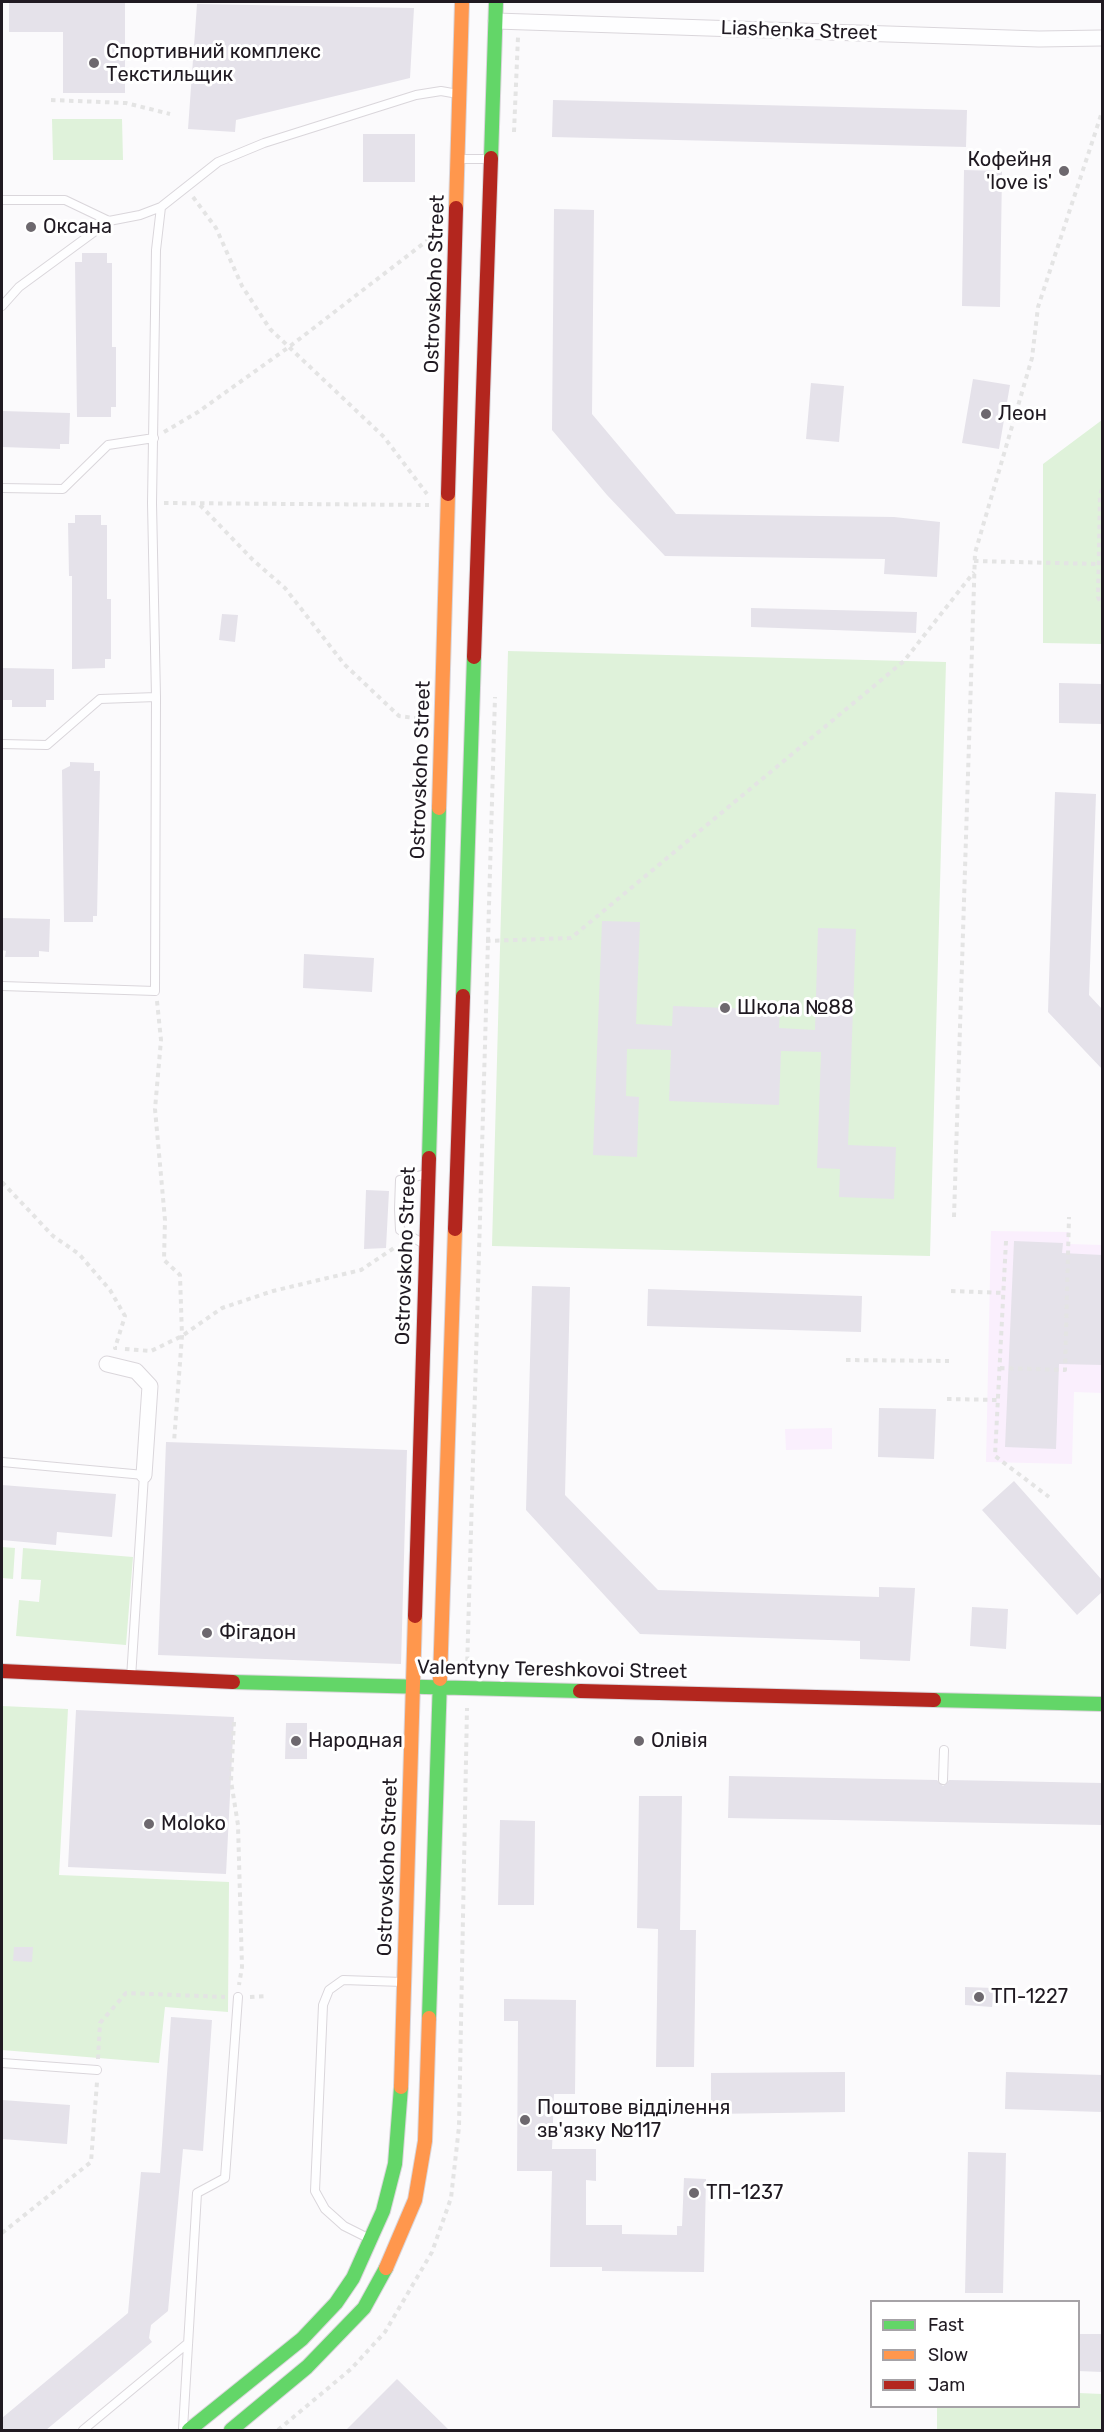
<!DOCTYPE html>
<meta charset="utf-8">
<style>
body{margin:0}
#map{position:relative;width:1104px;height:2432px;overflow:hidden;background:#fbfafc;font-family:Rubik,sans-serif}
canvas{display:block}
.frame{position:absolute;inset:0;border:3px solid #201a22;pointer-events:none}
.legend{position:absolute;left:870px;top:2300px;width:210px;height:108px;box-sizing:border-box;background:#fff;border:2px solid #a6a3a7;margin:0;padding:8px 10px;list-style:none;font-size:18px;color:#201a22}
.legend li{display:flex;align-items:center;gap:12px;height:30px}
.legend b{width:30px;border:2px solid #a6a3a7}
</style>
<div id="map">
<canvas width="1104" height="2432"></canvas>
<div class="frame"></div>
<ul class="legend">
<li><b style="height:8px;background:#63d668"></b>Fast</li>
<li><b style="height:8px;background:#ff974d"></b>Slow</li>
<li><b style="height:8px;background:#b3261e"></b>Jam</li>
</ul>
</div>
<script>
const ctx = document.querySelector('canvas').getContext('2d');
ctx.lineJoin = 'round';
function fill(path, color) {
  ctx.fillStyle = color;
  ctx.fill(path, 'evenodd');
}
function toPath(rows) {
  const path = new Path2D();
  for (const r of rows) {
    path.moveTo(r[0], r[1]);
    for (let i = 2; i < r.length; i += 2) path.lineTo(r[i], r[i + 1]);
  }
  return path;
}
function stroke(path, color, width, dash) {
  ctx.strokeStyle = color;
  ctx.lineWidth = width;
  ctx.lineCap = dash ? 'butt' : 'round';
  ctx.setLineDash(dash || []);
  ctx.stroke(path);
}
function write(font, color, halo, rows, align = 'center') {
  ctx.font = font + ' Rubik,sans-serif';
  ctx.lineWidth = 6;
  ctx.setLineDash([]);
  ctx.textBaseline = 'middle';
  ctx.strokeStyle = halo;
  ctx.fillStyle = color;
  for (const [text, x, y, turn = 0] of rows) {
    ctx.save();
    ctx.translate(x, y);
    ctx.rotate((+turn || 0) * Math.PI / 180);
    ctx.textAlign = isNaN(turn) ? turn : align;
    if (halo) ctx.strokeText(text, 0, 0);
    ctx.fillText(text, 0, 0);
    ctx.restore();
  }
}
const built = toPath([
 [991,1231,1069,1232,1069,1244,1102,1245,1102,1393,1074,1392,1072,1464,986,1462],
 [832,1428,832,1449,786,1450,785,1429]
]);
const green = toPath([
 [52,119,122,119,123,160,53,160],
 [1102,420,1102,644,1043,643,1043,464],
 [508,651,946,662,930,1256,492,1246],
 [2,1547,15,1548,13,1579,2,1578],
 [23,1548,133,1557,126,1645,16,1636,19,1600,39,1602,41,1580,21,1579],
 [2,1706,68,1709,59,1875,229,1882,228,2012,165,2007,159,2063,2,2050],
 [1079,2393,1102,2394,1102,2430,937,2430,937,2407,1078,2406]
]);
const building = toPath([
 [9,2,125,2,125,93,63,93,63,32,9,32],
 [197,4,414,8,410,78,236,120,235,132,188,129],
 [553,100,967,110,966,147,552,137],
 [363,134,415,134,415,182,363,182],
 [964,170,1002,171,1000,307,962,306],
 [554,209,594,210,592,414,676,514,894,517,940,522,937,577,884,574,885,559,665,556,607,495,552,430],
 [82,253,107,253,107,263,112,263,112,347,116,347,116,407,111,407,111,417,77,417,75,262,82,262],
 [973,379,1010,385,999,449,962,443],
 [811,383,844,386,839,442,806,439],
 [2,411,70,413,69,444,60,444,60,449,2,447],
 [75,515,101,515,101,525,107,525,107,599,111,599,111,659,105,659,105,668,72,669,72,576,69,576,68,523,75,523],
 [751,608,917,612,916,633,751,627],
 [222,614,238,615,235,642,219,640],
 [2,668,54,669,54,700,46,700,46,707,12,707,12,700,2,700],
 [1059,683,1102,684,1102,724,1059,723],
 [70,762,94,763,94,771,100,771,97,916,93,916,93,922,64,922,62,770,70,766],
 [1055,792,1096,794,1089,995,1102,1009,1102,1069,1048,1012],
 [2,918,50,919,49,952,39,951,39,957,5,957,6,951,2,950],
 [602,921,640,922,636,1024,672,1026,673,1006,780,1010,779,1028,815,1030,818,928,856,929,848,1145,896,1147,894,1199,839,1197,840,1169,817,1168,821,1052,781,1051,779,1105,669,1101,671,1050,627,1049,626,1096,639,1097,637,1157,593,1155],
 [304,954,374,958,372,992,303,988],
 [366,1190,389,1191,386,1248,364,1249],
 [1014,1241,1063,1243,1062,1253,1102,1255,1102,1365,1059,1364,1056,1449,1005,1447],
 [532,1286,570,1287,565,1495,658,1590,879,1597,879,1587,915,1588,910,1661,860,1659,860,1641,640,1634,526,1510],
 [648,1289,862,1296,861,1332,647,1326],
 [879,1408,936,1409,934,1459,878,1457],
 [166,1442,407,1450,401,1664,158,1655],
 [1014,1481,1102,1580,1102,1592,1077,1615,982,1510],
 [2,1485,116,1494,112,1537,57,1532,56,1545,2,1540],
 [972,1607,1008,1609,1006,1649,970,1646],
 [76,1710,234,1717,226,1874,68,1867],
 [286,1723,307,1723,307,1759,285,1759],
 [729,1776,937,1780,943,1786,949,1780,1102,1783,1102,1825,728,1818],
 [639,1796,682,1796,680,1930,696,1930,694,2067,656,2067,658,1929,637,1928],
 [500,1820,535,1821,534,1905,498,1905],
 [14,1947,33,1947,32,1962,13,1961],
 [965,1987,994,1988,992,2007,965,2005],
 [504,1999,576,2000,575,2094,554,2094,552,2149,596,2149,596,2181,586,2180,586,2225,622,2225,622,2234,677,2235,677,2226,682,2226,684,2178,706,2179,704,2272,602,2271,602,2267,550,2267,552,2171,517,2171,518,2021,504,2021],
 [171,2017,212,2020,203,2151,183,2149,168,2311,151,2325,149,2338,152,2342,46,2430,2,2430,2,2418,128,2313,141,2172,160,2173],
 [845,2072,845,2112,711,2114,711,2073],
 [1006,2072,1102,2075,1102,2112,1005,2109],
 [2,2100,70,2105,67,2144,2,2139],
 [968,2152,1006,2153,1003,2293,965,2293],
 [1078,2334,1102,2334,1102,2372,1078,2371],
 [397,2379,449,2430,346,2430]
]);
const path = toPath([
 [51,100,126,103,170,114],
 [514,132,518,37],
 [193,197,216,228,242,286,270,329,384,437,427,494],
 [164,432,198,412,289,347,437,233],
 [1102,489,1100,495,1098,597,1102,606],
 [164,503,429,505],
 [200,505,253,560,285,588,344,664,399,716,422,719],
 [974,561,1098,564],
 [486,941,571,938,904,661,974,572],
 [157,1001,161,1040,155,1109,165,1220,164,1260,180,1275,182,1336,174,1442],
 [2,1182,53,1236,79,1254,110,1290,125,1316,115,1348,117,1348],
 [954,1217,975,553,1032,358,1038,307,1102,112],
 [1006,1241,995,1456,1049,1497],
 [951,1291,1004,1293],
 [125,1349,151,1351,182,1336,222,1308,273,1291,361,1270,394,1248,404,1248],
 [846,1360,949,1361],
 [1000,1368,1065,1370,1069,1217],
 [947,1399,998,1400],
 [467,1670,495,697],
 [234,1722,231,1781,238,1825,242,1967,239,1985],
 [250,1997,268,1996],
 [98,2059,100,2023,126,1993,225,1997],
 [2,2233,91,2162,97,2082],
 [278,2430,351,2369,385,2332,432,2252,451,2198,459,2127,467,1708]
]);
const lane = toPath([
 [459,159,489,159],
 [2,200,65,200,109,221,140,215,161,207,218,162,264,143,416,95,441,91,458,94],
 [2,306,19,287,109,221],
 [2,488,63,489,108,445,154,438],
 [2,744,47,745,100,699,156,697],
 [2,986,155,991,156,697,152,503,156,250,161,207],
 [424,1244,400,1230,399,1209,400,1180,427,1174],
 [2,1462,144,1475,131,1678],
 [943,1780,944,1750],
 [2,2063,97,2070],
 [370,2239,344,2226,325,2209,315,2191,323,2005,329,1990,343,1980,403,1982],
 [183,2429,197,2193,225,2178,238,1997],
 [83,2430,188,2343]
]);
const street = toPath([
 [496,21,1039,39,1102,38],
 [107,1364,136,1371,150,1386,144,1475]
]);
const fast = toPath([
 [491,158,496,2],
 [463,996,474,657],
 [429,1158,439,808],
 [233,1682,580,1691],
 [934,1700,1102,1704],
 [429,2018,440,1679],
 [189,2430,302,2339,336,2303,353,2278,383,2211,395,2164,401,2087],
 [231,2430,307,2367,364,2308,386,2268]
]);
const slow = toPath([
 [456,208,462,2],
 [439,808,448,494],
 [440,1679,455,1229],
 [401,2087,415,1616],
 [386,2268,415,2200,425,2141,429,2018]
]);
const jam = toPath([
 [448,494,456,208],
 [474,657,491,158],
 [455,1229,463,996],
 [415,1616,429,1158],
 [2,1671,233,1682],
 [580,1691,934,1700]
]);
const markers = [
 [94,63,6,"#6d686e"],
 [1064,171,6,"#6d686e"],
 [31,227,6,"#6d686e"],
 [986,414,6,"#6d686e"],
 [725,1008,6,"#6d686e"],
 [207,1633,6,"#6d686e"],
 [296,1741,6,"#6d686e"],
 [639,1741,6,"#6d686e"],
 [149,1824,6,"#6d686e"],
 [979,1997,6,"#6d686e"],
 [525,2120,6,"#6d686e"],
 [694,2193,6,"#6d686e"]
];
const streetNames = [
 ["Liashenka Street",799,31,2],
 ["Ostrovskoho Street",435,284,-88],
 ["Ostrovskoho Street",421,770,-88],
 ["Ostrovskoho Street",406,1256,-88],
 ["Valentyny Tereshkovoi Street",552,1670,1],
 ["Ostrovskoho Street",388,1867,-88]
];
const poiNames = [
 ["Спортивний комплекс",106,52],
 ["Текстильщик",106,75],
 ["Кофейня",1052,160,"right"],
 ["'love is'",1052,183,"right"],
 ["Оксана",43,227],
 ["Леон",998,414],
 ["Школа №88",737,1008],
 ["Фігадон",219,1633],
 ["Народная",308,1741],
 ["Олівія",651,1741],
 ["Moloko",161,1824],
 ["ТП-1227",991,1997],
 ["Поштове відділення",537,2108],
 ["зв'язку №117",537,2131],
 ["ТП-1237",706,2193]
];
fill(built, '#faeffd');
fill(green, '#dff2da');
fill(building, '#e5e2ea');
stroke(lane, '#dad6db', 10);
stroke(street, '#dad6db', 17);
stroke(fast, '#dad6db', 16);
stroke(slow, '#dad6db', 16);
stroke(jam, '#dad6db', 16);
stroke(path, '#e4e4e4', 4, [4.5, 4.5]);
stroke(lane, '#fefeff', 8);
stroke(street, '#fefeff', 15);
stroke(fast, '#63d668', 14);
stroke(slow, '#ff974d', 14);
stroke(jam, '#b3261e', 14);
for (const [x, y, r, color] of markers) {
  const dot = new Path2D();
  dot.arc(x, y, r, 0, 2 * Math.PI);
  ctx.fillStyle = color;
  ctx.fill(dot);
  stroke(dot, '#fff', 2);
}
write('20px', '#201a22', '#fff', streetNames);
write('20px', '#201a22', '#fff', poiNames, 'left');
</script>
